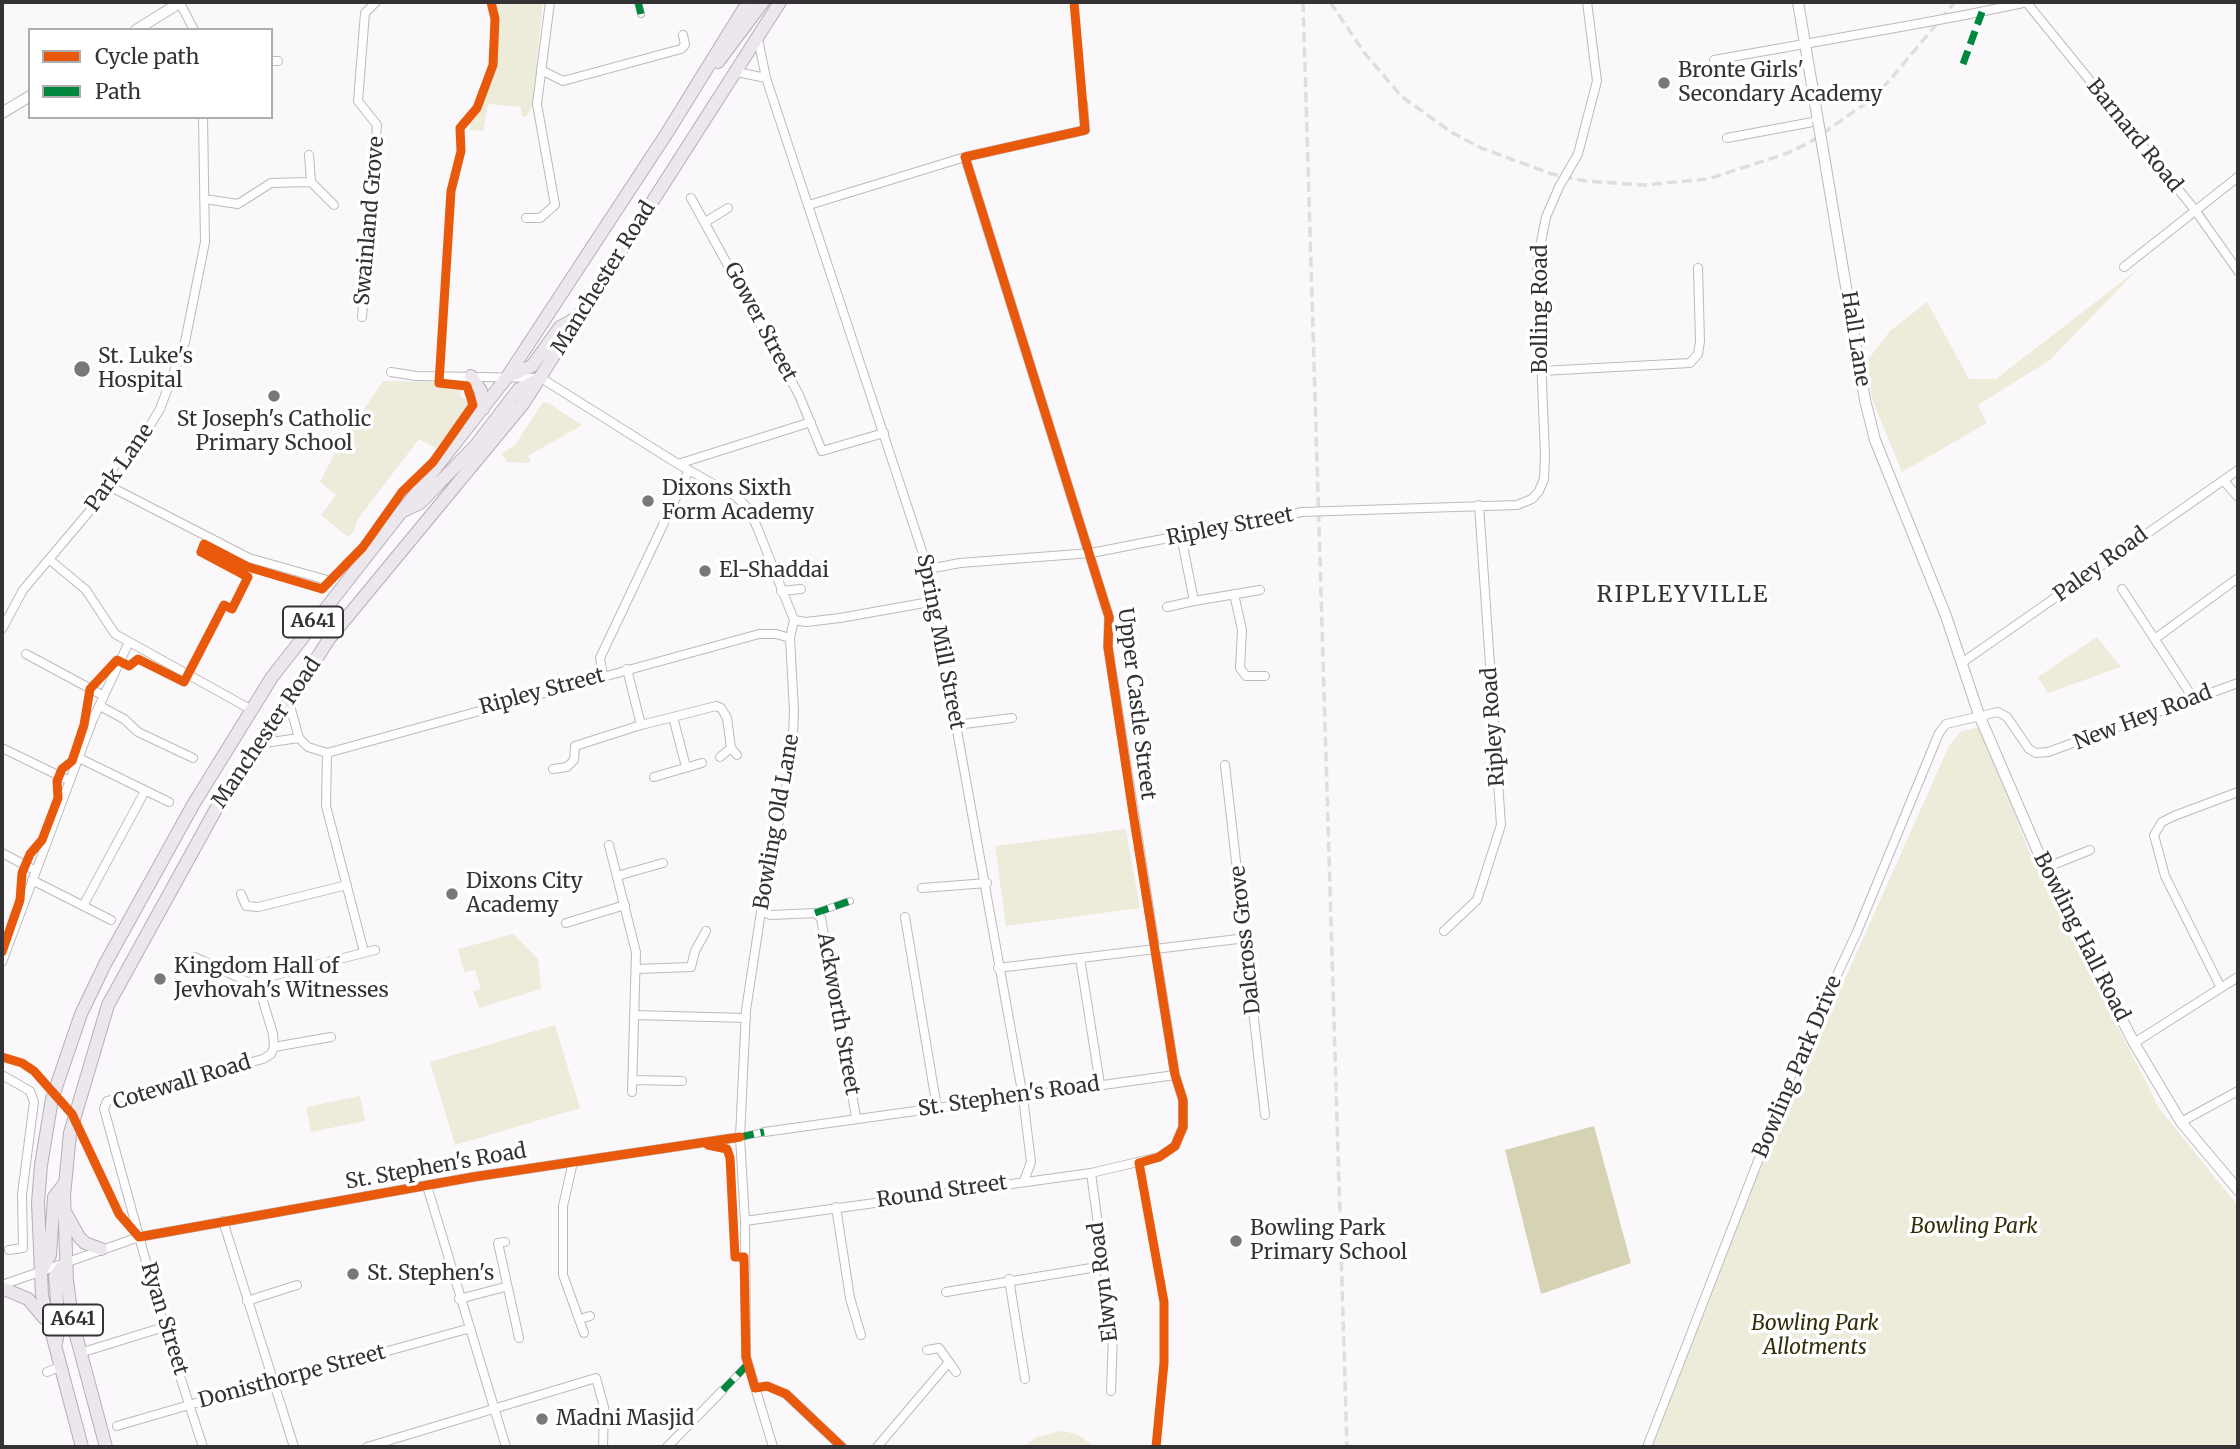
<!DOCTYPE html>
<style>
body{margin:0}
#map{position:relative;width:2240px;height:1449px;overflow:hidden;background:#fbf8fc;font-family:Merriweather,serif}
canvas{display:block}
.frame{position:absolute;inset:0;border:4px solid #343235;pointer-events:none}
.legend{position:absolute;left:28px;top:28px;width:245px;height:91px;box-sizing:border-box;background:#fff;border:2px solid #aeadae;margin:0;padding:9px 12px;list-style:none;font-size:21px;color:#343235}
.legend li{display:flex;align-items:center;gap:14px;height:35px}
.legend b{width:35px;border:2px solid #aeadae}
</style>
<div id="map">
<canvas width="2240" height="1449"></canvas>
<div class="frame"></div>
<ul class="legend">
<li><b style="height:9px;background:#e8590c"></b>Cycle path</li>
<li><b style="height:9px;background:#00873e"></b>Path</li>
</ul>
</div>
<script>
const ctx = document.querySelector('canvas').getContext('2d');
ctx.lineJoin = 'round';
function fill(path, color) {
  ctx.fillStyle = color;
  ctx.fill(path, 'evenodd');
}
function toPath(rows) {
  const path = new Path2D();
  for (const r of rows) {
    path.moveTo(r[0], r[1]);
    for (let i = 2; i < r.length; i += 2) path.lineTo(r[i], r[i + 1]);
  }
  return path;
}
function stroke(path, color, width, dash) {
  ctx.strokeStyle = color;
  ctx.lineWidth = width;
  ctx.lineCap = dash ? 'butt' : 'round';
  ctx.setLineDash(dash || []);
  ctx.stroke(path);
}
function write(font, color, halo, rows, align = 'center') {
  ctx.font = font + ' Merriweather,serif';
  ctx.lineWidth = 7;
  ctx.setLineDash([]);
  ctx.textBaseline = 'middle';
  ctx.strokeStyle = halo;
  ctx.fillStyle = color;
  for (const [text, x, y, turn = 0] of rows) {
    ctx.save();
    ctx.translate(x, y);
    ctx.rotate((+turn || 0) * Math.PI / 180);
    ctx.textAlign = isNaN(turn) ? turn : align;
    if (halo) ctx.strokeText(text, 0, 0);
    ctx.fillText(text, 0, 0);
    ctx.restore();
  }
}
const green = toPath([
 [491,2,543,2,533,105,526,117,521,116,521,107,488,104,483,131,470,130,471,118,487,89,496,54,497,24],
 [2137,270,2050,360,1978,405,1987,423,1902,472,1872,399,1867,361,1890,331,1927,302,1969,379,1996,379],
 [383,381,457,382,462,388,460,395,470,404,436,448,419,439,358,519,354,531,348,537,321,515,336,495,320,482,336,451],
 [543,402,548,403,582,425,528,456,531,463,507,462,502,453,515,445],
 [2097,637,2121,667,2048,693,2038,677],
 [1981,727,2031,856,2159,1108,2238,1206,2238,1447,1647,1447,1703,1297,1949,746,1961,731],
 [1126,829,1140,908,1006,926,995,846],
 [513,934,538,959,541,989,479,1008,473,991,481,989,475,970,464,972,458,949],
 [555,1025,580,1108,455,1145,430,1062],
 [360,1096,365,1121,311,1132,306,1107],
 [1061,1431,1077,1434,1095,1447,1023,1447,1037,1437]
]);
const water = toPath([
 [1594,1126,1631,1263,1541,1294,1505,1150]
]);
const pedestrian = toPath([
 [638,2,641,14],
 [815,913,850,901],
 [740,1137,764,1132],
 [755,1388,767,1386,786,1394],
 [244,1389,273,1383],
 [723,1390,748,1364]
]);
const minor = toPath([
 [180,3,194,30],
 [2027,3,2195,210,2238,271],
 [1965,15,2028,2],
 [1714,60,1906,26],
 [271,61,278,61],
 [541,70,563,81,681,49,685,45,683,35],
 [737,72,766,78,758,39],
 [766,78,928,569,1023,1097,1031,1162,1024,1181],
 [1727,138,1818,121],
 [1578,154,1597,81,1587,2],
 [309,155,311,182],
 [691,198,799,395,822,451,884,433],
 [204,199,238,204,271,183,311,182,334,205],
 [809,205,965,157,1085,130,1083,103],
 [526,218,540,218,555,205,537,104,550,2],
 [707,221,728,208],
 [2124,267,2238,177],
 [362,317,377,125,358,101,365,13,376,2],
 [1541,371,1690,363,1698,354,1700,341,1698,268],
 [391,372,416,376,541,378,678,464,735,496,748,508,757,527,794,620,790,638,794,711,792,759,764,892,746,1010,740,1137,745,1221,746,1357,773,1447],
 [678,464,811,422],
 [2224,481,2238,497],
 [111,487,249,558,327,580],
 [1331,511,1517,505,1532,499,1539,491,1544,479,1545,455,1537,261,1546,217,1559,187],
 [1181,536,1194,601,1260,590],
 [50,560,86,590,115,634,252,710],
 [928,569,960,563,1091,553,1302,512],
 [2122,589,2193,698],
 [781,591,801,589],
 [1234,594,1242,630,1240,668,1246,676,1265,676],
 [1167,607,1194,601],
 [794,620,806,622,840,618,935,601],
 [2,629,23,590,120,475,160,409,185,342,205,242,203,117],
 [2156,638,2238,578],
 [26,654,104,696],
 [1963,662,2238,470],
 [627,669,641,725,673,717,686,767],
 [603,675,600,658,689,470],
 [289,702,299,738,308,747,327,753,759,634,776,634,790,638],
 [100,706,124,719,138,732,193,758],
 [673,717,716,706,721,708,727,718,731,748,737,755],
 [956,725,1012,718],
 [264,743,299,738],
 [2,748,70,781],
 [327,753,326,806,364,952],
 [720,757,731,748],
 [79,758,169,802],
 [1225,765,1265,1115],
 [553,769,567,767,574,760,575,746,641,725],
 [654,777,702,763],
 [609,845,636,952,632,1092],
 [2,853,36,871],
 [2045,868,2090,850],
 [617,876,663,863],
 [32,880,111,920],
 [922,888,987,883],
 [241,894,246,906,258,907,347,885],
 [83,906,145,791],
 [761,911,771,915,815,913,821,918,856,1117],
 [905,917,937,1108],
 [566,923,625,905],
 [1444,931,1477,900,1501,825,1479,505],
 [195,957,248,982,375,950],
 [1080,958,1100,1084],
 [2,962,93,719,129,642],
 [998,968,1246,938],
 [636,969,691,967,695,951,706,931],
 [2221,988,2165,876,2154,835,2162,822,2174,816,2238,792],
 [634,1015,746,1018],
 [2134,1043,2238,977],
 [274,1047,331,1037],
 [2,1075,30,1091,34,1102,22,1194,23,1248,9,1250],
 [633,1080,682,1081],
 [2181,1122,2238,1091],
 [764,1132,1175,1075],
 [573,1162,563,1206,563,1275,584,1333],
 [1091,1173,1113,1334,1111,1391],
 [427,1186,506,1447],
 [836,1207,850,1298,861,1335],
 [223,1221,294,1447],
 [745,1221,1091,1173,1159,1157,1175,1146,1183,1127,1183,1100,1175,1075,1108,647,1109,617,965,157],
 [505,1242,498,1243,519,1338],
 [1009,1279,1025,1379],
 [2,1285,139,1237,473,1177,740,1137],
 [946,1292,1103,1266],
 [459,1299,505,1287],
 [247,1301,297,1285],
 [580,1319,590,1316],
 [80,1353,164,1327],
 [949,1362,956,1372],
 [47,1372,59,1367],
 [273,1383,467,1329],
 [786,1394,842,1447],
 [117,1426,244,1389],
 [203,1447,164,1327,104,1109,107,1101,263,1059,271,1054,274,1047,273,1034,257,981],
 [367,1447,596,1378,604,1407,603,1447],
 [667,1447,723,1390],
 [877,1447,949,1362,939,1348,927,1350],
 [1647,1447,1796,1063,1857,932,1939,733,1946,724,1998,712,2007,717,2029,749,2036,753,2048,752,2238,683]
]);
const tertiary = toPath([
 [1798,2,1818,121],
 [136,30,181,2],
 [2,113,30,96],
 [1823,150,1865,400,1875,440,1946,616,1979,715,2045,868,2134,1043,2181,1122,2238,1190]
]);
const primary = toPath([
 [718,62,763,2],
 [471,376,481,391,483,409],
 [507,377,532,366,560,327,576,318],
 [403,511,420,503,476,445,519,389,541,378],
 [67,1215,79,1237,85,1243,101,1249],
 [41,1271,50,1255,54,1197,64,1184],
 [2,1288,28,1299,44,1318],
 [56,1343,59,1326,55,1276,66,1262],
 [82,1447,42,1296,38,1203,41,1165,52,1099,81,1014,105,964,193,805,272,677,507,377,667,133,748,2],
 [106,1447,73,1324,67,1281,64,1196,70,1133,108,1005,216,809,263,743,329,639,523,404,780,2]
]);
const rail = toPath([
 [1303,2,1347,1447],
 [1330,2,1366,55,1401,96,1451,132,1481,148,1552,174,1585,181,1643,185,1708,179,1788,153,1812,141,1866,103,1889,81,1955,2]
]);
const minorBridge = toPath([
 [1906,26,1965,15],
 [1559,187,1578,154],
 [1302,512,1331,511]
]);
const tertiaryBridge = toPath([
 [1818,121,1823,150]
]);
const quiet = toPath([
 [638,2,641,14],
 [1963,64,1982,12],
 [815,913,850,901],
 [740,1137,764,1132],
 [244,1389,273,1383],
 [723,1390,748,1364]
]);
const cycleway = toPath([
 [1074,2,1085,130,965,157,1109,617,1108,647,1133,813,1175,1075,1183,1100,1183,1127,1175,1146,1159,1157,1139,1163,1164,1302,1164,1363,1156,1447],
 [2,952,20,900,22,873,30,854,42,840,58,798,57,781,62,769,72,761,84,725,90,689,117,660,129,666,138,659,184,682,224,605,232,609,248,577,201,552,204,544,248,567,322,589,363,547,402,492,433,462,473,405,467,386,439,383,451,191,461,151,460,128,477,108,493,65,495,19,491,2],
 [2,1057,22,1063,34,1071,72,1114,119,1214,139,1237,473,1177,740,1137],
 [708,1145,727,1149,730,1158,735,1257,744,1257,746,1357,755,1388,767,1386,786,1394,842,1447]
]);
const markers = [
 [1664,83,7,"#7a777b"],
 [82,369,9,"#7a777b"],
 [274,396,7,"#7a777b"],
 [648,501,7,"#7a777b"],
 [705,571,7,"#7a777b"],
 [452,894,7,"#7a777b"],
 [160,979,7,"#7a777b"],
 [1236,1241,7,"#7a777b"],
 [353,1274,7,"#7a777b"],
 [542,1419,7,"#7a777b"]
];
const shields = [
 [313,622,60],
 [73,1320,60]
];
const shieldNames = [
 ["A641",313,622],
 ["A641",73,1320]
];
const poiNames = [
 ["Bronte Girls'",1678,71],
 ["Secondary Academy",1678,95],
 ["St. Luke's",98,357],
 ["Hospital",98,381],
 ["St Joseph's Catholic",274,420,"center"],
 ["Primary School",274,444,"center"],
 ["Dixons Sixth",662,489],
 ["Form Academy",662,513],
 ["El-Shaddai",719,571],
 ["Dixons City",466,882],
 ["Academy",466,906],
 ["Kingdom Hall of",174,967],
 ["Jevhovah's Witnesses",174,991],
 ["Bowling Park",1250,1229],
 ["Primary School",1250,1253],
 ["St. Stephen's",367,1274],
 ["Madni Masjid",556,1419]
];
const streetNames = [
 ["Barnard Road",2134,136,51],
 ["Swainland Grove",370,221,-85],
 ["Manchester Road",604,278,-58],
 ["Bolling Road",1541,309,-90],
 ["Gower Street",760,322,62],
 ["Hall Lane",1855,339,81],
 ["Park Lane",120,468,-55],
 ["Ripley Street",1230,527,-11],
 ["Paley Road",2101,565,-36],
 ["Spring Mill Street",940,642,79],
 ["Ripley Street",542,692,-15],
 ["Upper Castle Street",1136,704,83],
 ["New Hey Road",2143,718,-21],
 ["Ripley Road",1494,727,-94],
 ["Manchester Road",267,733,-56],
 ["Bowling Old Lane",777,822,-80],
 ["Bowling Hall Road",2081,937,63],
 ["Dalcross Grove",1246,940,-96],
 ["Ackworth Street",838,1014,80],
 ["Bowling Park Drive",1798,1067,-67],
 ["Cotewall Road",182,1083,-17],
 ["St. Stephen's Road",1009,1097,-8],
 ["St. Stephen's Road",436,1167,-10],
 ["Round Street",942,1192,-8],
 ["Elwyn Road",1104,1282,-97],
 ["Ryan Street",164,1319,73],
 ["Donisthorpe Street",292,1377,-15]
];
const parkNames = [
 ["Bowling Park",1974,1227],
 ["Bowling Park",1815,1324],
 ["Allotments",1815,1348]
];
const neighbourhoodNames = [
 ["RIPLEYVILLE",1683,595]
];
fill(green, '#edebda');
fill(water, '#d5d3b3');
stroke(pedestrian, '#bcbabc', 8);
stroke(minor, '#bcbabc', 10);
stroke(tertiary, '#bcbabc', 12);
stroke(primary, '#b6acb8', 14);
stroke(pedestrian, '#fefeff', 6);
stroke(minor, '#fefeff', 8);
stroke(tertiary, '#fefeff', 10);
stroke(primary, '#ece7ed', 12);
stroke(rail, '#dedede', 3.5, [10, 5]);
stroke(minorBridge, '#bcbabc', 10, []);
stroke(tertiaryBridge, '#bcbabc', 12, []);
stroke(minorBridge, '#fefeff', 8);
stroke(tertiaryBridge, '#fefeff', 10);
stroke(quiet, '#00873e', 7, [14, 7]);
stroke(cycleway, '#e8590c', 9);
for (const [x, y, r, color] of markers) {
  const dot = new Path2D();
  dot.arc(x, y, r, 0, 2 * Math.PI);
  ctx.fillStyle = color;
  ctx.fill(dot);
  stroke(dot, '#fff', 2.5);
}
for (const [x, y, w] of shields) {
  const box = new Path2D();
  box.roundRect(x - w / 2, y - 15.5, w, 31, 5);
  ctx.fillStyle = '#fff';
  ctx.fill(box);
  stroke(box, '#343235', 2);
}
write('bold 19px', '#343235', null, shieldNames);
write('21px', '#343235', '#fff', poiNames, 'left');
write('21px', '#343235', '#fff', streetNames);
write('italic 21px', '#312f08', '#fff', parkNames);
ctx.letterSpacing = '2px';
write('23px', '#363237', '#fff', neighbourhoodNames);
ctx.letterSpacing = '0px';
</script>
